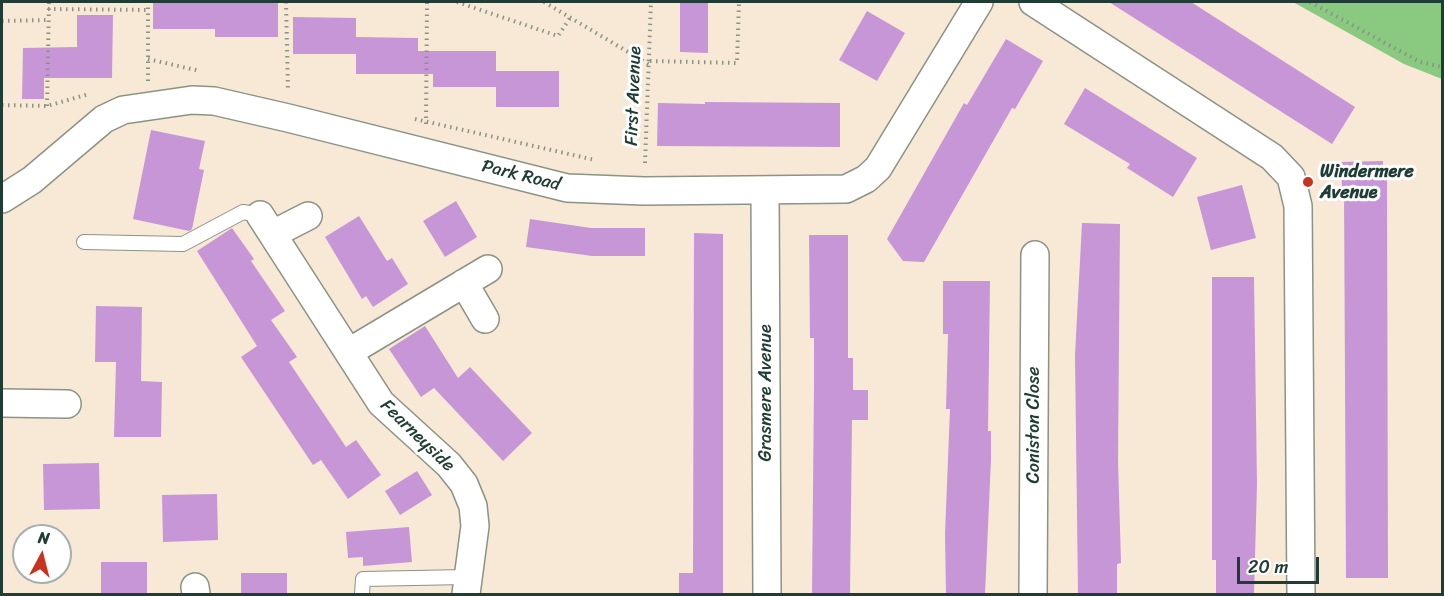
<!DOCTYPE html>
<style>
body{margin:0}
#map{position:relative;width:1444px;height:596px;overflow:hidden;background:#f7e9d6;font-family:Sriracha,sans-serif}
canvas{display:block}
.frame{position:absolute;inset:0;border:3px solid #1f3d34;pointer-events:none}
.north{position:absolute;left:12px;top:524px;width:60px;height:60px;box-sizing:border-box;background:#fff;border:2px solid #a5b1ae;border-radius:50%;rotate:7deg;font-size:16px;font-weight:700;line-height:24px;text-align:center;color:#1f3d34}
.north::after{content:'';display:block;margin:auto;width:21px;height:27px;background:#c8321e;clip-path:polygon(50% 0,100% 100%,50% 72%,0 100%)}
.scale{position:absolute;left:1237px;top:557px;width:82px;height:27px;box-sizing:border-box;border:3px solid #1f3d34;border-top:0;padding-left:8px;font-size:18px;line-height:21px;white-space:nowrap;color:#1f3d34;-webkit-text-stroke:4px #fff;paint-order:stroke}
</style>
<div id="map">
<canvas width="1444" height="596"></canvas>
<div class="frame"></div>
<div class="north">N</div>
<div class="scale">20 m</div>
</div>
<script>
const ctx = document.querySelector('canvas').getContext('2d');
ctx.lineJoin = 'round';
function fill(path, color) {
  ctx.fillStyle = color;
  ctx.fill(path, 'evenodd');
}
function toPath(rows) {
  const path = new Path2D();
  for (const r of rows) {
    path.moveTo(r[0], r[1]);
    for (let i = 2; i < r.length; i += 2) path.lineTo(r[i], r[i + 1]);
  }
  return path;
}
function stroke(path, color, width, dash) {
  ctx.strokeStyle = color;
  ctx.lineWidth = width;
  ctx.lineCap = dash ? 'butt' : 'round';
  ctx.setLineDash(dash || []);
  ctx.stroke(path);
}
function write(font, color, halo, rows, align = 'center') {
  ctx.font = font + ' Sriracha,sans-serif';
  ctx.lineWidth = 6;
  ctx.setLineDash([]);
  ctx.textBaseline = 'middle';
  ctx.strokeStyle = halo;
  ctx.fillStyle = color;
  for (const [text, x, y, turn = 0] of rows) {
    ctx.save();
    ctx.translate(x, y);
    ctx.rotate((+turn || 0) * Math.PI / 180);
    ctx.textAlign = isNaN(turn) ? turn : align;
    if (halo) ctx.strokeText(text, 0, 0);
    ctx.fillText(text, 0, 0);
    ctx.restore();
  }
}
const green = toPath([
 [1293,2,1442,2,1442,79,1404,64]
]);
const building = toPath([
 [153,2,278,2,278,37,215,37,215,29,153,29],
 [680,2,708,2,708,53,680,52],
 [1109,2,1191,2,1355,107,1332,144],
 [867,11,905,33,877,81,839,60],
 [77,15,113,15,112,78,44,78,44,99,22,99,23,48,77,47],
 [293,17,356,18,356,40,356,37,418,38,418,51,496,51,496,77,496,71,559,71,559,107,496,107,496,87,433,87,433,74,356,74,356,54,293,54],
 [1006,39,1043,61,1015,109,1012,108,924,262,903,261,887,239,964,103,967,105],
 [1085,88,1197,158,1173,197,1127,168,1130,164,1064,124],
 [705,102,840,103,840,147,657,146,658,103,705,104],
 [151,130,205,141,199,169,204,170,192,229,189,231,133,219],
 [1383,161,1383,168,1387,168,1388,578,1346,578,1344,188,1342,188,1341,162],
 [1242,185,1256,238,1211,250,1197,197],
 [456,201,477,237,445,257,423,221],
 [359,216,387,261,392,258,408,284,373,307,366,296,362,299,325,237],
 [530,219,591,228,645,228,645,256,592,256,526,247],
 [1082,223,1120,224,1118,460,1121,563,1117,564,1117,594,1078,594,1075,355],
 [232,228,254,259,251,261,285,311,271,320,297,357,289,362,346,447,356,440,381,475,348,499,321,460,313,465,241,357,257,346,197,251],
 [694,233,723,234,723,594,679,594,679,573,693,573],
 [809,235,848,235,848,358,853,358,853,390,868,390,868,420,852,420,850,594,812,594,814,386,814,338,810,338],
 [1212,277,1254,277,1257,484,1254,594,1216,594,1216,560,1212,560],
 [943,281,990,281,988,431,991,431,991,459,985,594,946,594,945,534,950,409,946,409,948,334,943,334],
 [96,306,142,307,141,381,162,382,161,437,114,437,116,362,95,362],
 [425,326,458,378,470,367,532,433,503,461,434,388,421,397,389,349],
 [99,463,100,509,44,510,43,464],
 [417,471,432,495,400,515,385,491],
 [217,494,218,540,163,542,162,495],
 [409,527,412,562,363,566,363,557,348,558,346,532],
 [101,562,147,562,147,594,101,594],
 [241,573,287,573,287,594,241,594]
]);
const path = toPath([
 [286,2,288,91],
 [457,2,558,36,570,18],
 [544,2,650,65],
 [1310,2,1420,62,1442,67],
 [48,9,148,10],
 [2,21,48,20],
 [148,59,200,71],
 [650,61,737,63,739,2],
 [148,81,148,2],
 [2,105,47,106,89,94],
 [47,106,49,2],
 [415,119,595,160],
 [426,124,427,2],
 [645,163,651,2]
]);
const service = toPath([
 [84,242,183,244,243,212,260,215],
 [362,594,363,579,466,577]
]);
const minor = toPath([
 [1033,2,1272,157,1291,177,1298,206,1301,594],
 [765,191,767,594],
 [2,199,32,180,104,119,123,110,192,100,214,101,288,118,567,188,644,191,846,189,866,179,878,168,979,2],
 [260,215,381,403,449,465,464,484,473,506,475,526,466,594],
 [273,234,308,216],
 [464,283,485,319],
 [349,352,488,269],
 [2,403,67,404],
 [195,587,196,594],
 [1033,594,1035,255]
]);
const markers = [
 [1308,182,6,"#c8321e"]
];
const streetNames = [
 ["First Avenue",634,96,-88],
 ["Park Road",521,176,14],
 ["Grasmere Avenue",766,393,-90],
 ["Coniston Close",1034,425,-90],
 ["Fearneyside",417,436,44]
];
const poiNames = [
 ["Windermere",1320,172],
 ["Avenue",1320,193]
];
fill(green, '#89c980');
fill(building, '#c796d6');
stroke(service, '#8b9385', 16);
stroke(minor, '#8b9385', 30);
stroke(path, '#8b9385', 4, [1.5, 4.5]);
stroke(service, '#fff', 14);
stroke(minor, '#fff', 27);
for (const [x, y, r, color] of markers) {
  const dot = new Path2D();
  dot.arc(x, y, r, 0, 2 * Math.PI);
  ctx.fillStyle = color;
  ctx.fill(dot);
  stroke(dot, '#fff', 2);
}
write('18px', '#1f3d34', '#fff', streetNames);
write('bold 18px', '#1f3d34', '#fff', poiNames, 'left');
</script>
